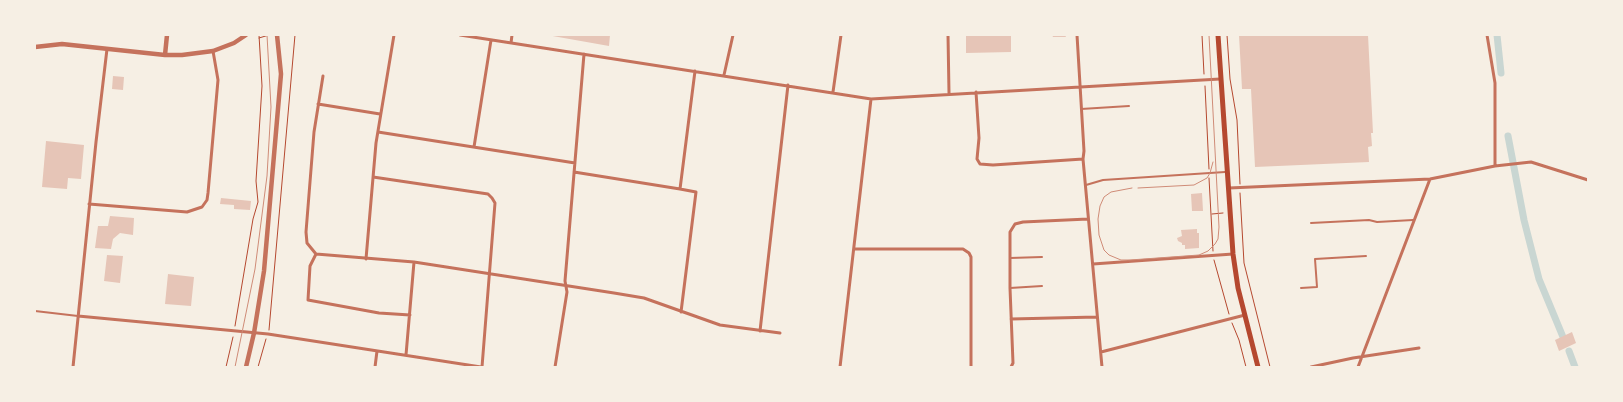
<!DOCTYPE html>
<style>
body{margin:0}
#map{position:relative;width:1623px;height:402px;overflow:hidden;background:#f6efe4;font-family:"Sofia Sans Condensed",sans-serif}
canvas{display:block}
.frame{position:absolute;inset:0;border:36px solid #f6efe4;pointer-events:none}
</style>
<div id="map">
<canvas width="1623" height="402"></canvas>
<div class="frame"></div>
</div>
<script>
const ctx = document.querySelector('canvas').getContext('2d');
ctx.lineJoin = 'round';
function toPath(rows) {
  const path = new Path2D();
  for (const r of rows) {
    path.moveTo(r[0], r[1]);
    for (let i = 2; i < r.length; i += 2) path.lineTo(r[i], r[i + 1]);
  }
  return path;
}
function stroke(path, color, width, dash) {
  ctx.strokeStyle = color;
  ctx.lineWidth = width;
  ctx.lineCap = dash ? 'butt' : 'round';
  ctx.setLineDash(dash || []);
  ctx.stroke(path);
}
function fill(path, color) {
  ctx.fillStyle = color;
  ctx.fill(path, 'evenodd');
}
const canal = toPath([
 [1497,35,1501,73],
 [1508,136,1524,220,1539,279,1563,337],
 [1569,351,1575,367]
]);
const building = toPath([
 [547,35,610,35,609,46],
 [966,35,1011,35,1011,52,966,53],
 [1052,35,1065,35,1066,37,1053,37],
 [1239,35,1368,35,1373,133,1371,133,1372,146,1368,147,1369,162,1255,167,1251,89,1242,89],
 [113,76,124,77,123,90,112,89],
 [46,141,84,145,81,179,68,178,67,189,42,187],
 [1202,193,1203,211,1192,211,1191,194],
 [221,198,251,201,250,210,234,209,234,205,220,204],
 [110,216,134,218,133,235,120,233,113,239,111,249,95,248,98,226,108,226],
 [1197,229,1197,233,1199,233,1199,248,1185,249,1185,245,1182,245,1182,243,1178,241,1177,238,1182,236,1181,230],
 [107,255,123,256,120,283,104,281],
 [168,274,194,277,191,306,165,304],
 [1572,332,1576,343,1559,351,1555,340]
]);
const path = toPath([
 [1202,35,1204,74],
 [1227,35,1230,79,1237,120,1240,184],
 [259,38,269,35],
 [1205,86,1209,169],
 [1209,178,1213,251],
 [1240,193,1244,263,1270,367],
 [1212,214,1223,213],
 [1214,260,1229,314],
 [1232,323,1239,340,1246,367],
 [235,326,253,219,258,202,256,181,262,86,259,35],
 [269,330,295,35],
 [226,367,233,337],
 [258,367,266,339]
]);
const service = toPath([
 [1081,109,1129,106],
 [1086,185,1103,180,1225,172],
 [1311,223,1369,220,1377,222,1413,220],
 [1010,258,1042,257],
 [1010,288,1042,286],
 [1301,288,1317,287,1315,259,1366,256],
 [35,311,78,316]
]);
const minor = toPath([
 [460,35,871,99,1220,79],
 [948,35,949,93],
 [1077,35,1084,151,1083,159,1102,367],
 [1487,35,1495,83,1495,166],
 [511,43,512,35],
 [724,75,733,35],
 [323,76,314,132,306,232,307,243,316,254,414,262,614,293,644,298,720,325,780,333],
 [833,92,841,35],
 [976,92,979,138,977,159,980,164,993,165,1083,159],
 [318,104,380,114],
 [378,132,575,163],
 [474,147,491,40],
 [574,172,680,189],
 [373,177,488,194,492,198,495,203,482,367],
 [1229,188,1430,179,1495,166,1531,162,1588,180],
 [89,204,187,212,202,207,207,200,208,193,218,80,213,51],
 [854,249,963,249,969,253,971,257,971,367],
 [316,254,310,266,308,300,379,313,410,315],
 [366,259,376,143,394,35],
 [1093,264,1233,254],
 [681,312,696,192,680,189,695,71],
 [78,316,268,334,481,367],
 [1011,319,1097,317],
 [760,331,788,85],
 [1101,352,1245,315],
 [406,355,414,262],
 [73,367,96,142,107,49],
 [375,367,377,351],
 [555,367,567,292,565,281,584,54],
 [840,367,871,99],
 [1011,367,1013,363,1010,288,1010,232,1015,224,1023,222,1088,219],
 [1311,367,1353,358,1419,348],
 [1358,367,1430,179]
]);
const tertiary = toPath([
 [35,47,62,44,165,55,182,55,213,51,234,43,246,35],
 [165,55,167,35],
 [246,367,254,333,264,271,281,74,277,35]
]);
const secondary = toPath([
 [1218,35,1233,254,1238,288,1258,367]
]);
const tram = toPath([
 [1132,188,1111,192,1104,197,1100,206,1098,219,1099,235,1104,250,1109,255,1121,260,1130,260,1199,255,1208,251,1215,244,1218,239,1219,227,1209,35],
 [1138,188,1194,185,1207,178,1210,173,1213,162],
 [235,367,255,269,267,176,271,107,267,35]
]);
stroke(canal, '#c9d6d2', 7);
fill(building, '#e6c5b7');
stroke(path, '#b5482f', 1);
stroke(service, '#c5725c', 2);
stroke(minor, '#c5725c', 3);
stroke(tertiary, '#c5725c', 4.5);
stroke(secondary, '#b5482f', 5);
stroke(tram, '#cf8b77', 1);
</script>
